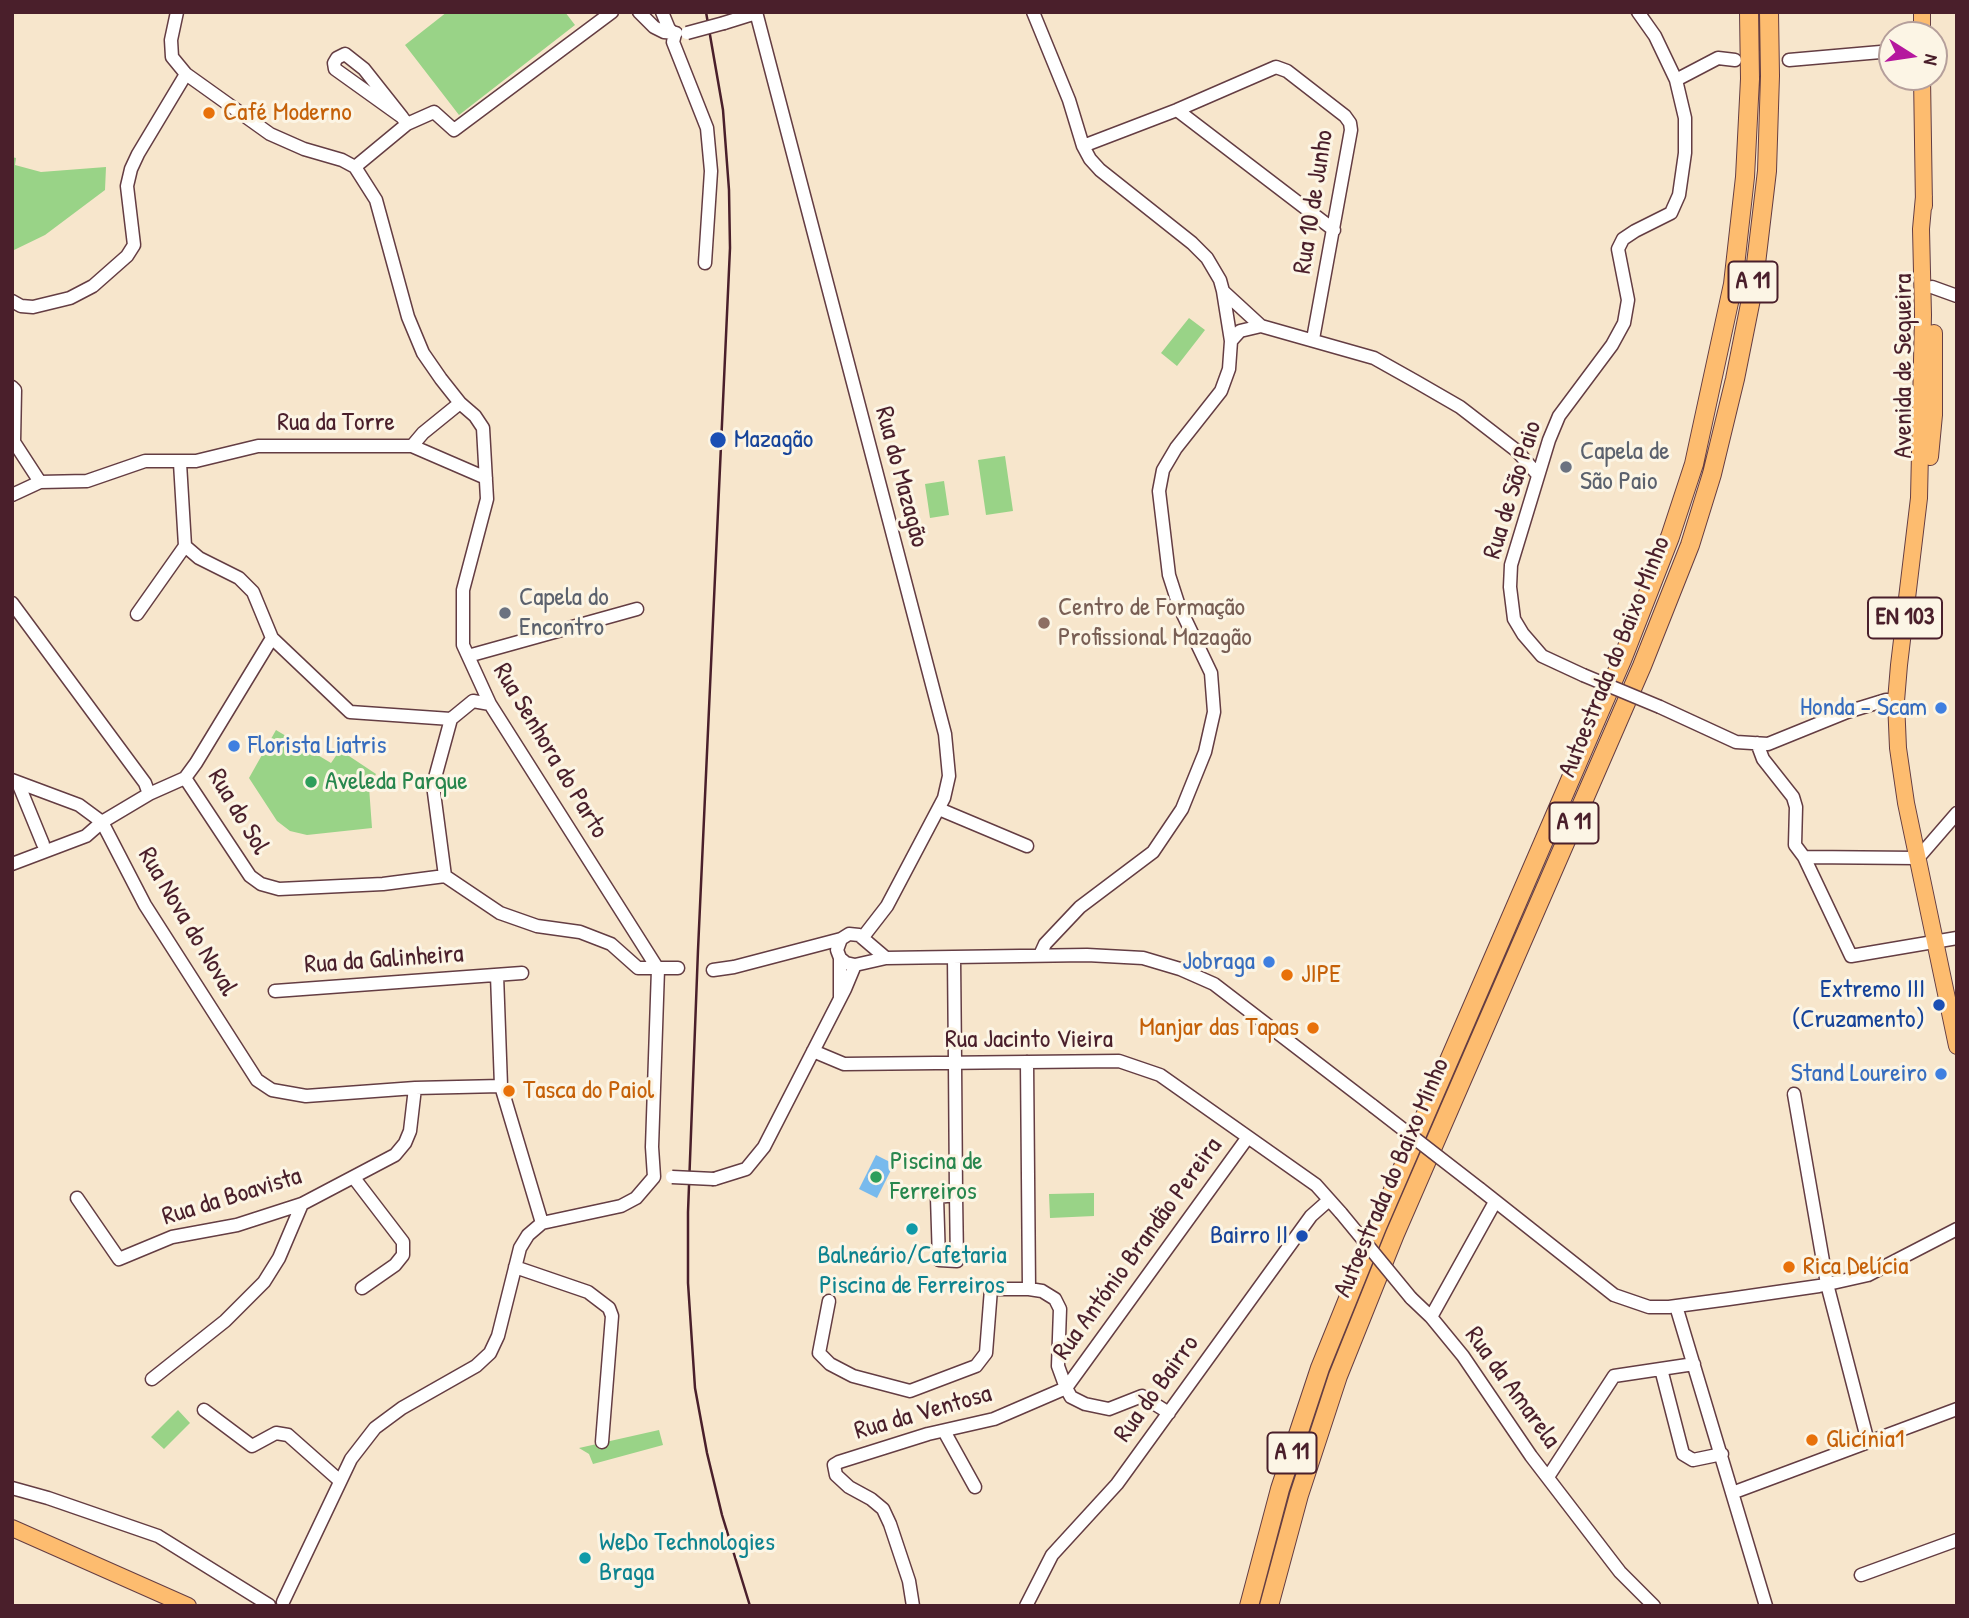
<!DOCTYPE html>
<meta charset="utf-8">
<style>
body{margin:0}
#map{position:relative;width:1969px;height:1618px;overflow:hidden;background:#f7e6cc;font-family:"Patrick Hand",sans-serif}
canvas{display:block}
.frame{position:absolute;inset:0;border:14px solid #4a1f2b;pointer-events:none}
.north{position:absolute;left:1878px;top:21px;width:70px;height:70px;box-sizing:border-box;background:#fcf5e5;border:2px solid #b59f9b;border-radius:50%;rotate:102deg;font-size:19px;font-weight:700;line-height:28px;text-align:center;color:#4a1f2b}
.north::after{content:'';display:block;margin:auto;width:24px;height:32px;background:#b5179e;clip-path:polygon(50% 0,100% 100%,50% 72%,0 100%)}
</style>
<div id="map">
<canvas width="1969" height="1618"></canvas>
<div class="frame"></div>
<div class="north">N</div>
</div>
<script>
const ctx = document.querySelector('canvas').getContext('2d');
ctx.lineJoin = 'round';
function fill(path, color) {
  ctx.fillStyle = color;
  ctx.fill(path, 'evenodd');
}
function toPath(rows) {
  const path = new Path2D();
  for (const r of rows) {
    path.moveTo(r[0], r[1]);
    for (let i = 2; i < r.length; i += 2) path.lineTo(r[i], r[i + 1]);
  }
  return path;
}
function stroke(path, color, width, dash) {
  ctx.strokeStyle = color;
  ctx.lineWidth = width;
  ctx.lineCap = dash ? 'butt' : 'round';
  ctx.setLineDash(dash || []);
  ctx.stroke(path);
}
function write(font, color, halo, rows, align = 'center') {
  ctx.font = font + ' "Patrick Hand",sans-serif';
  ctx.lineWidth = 6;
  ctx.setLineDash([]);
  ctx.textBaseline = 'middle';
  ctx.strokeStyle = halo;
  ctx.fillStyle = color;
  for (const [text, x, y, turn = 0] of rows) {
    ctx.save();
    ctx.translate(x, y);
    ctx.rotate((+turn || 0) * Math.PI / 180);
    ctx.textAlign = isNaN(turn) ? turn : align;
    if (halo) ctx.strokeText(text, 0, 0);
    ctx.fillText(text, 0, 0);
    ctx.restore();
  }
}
const green = toPath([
 [447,12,565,12,575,25,459,115,405,45],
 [12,157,16,158,15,165,41,172,106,167,105,190,45,235,12,251],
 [1189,318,1205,330,1177,366,1161,353],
 [1005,456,1013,511,986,515,978,460],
 [944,481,949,515,930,518,925,484],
 [276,730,331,763,340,750,376,774,369,787,372,828,307,835,290,831,277,821,249,778],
 [1094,1193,1094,1216,1050,1218,1049,1194],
 [178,1410,190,1423,164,1449,151,1437],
 [659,1430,663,1445,593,1464,589,1454,579,1448]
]);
const water = toPath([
 [876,1155,894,1164,877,1198,859,1189]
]);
const minor = toPath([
 [177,12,171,40,172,57,186,74,270,134,304,149,342,160,355,167,376,200,408,317,423,353,441,379,460,403,475,416,483,428,487,499,463,590,463,645,490,704,658,969],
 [639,12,654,27,664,32,676,33],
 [662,12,669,29,675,34,673,42,707,128,711,171,705,263],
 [756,12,945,734,949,776,944,798,887,906,863,937],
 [1033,12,1069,100,1083,146,1090,159,1100,170,1192,243,1207,258,1220,280,1223,291,1231,341,1229,369,1221,391,1176,448,1163,470,1159,491,1169,575,1179,606,1211,673,1214,712,1205,752,1182,809,1153,852,1080,907,1045,944,1040,955],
 [724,23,756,13],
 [1789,60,1892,51],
 [1676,80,1718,58,1735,60],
 [1177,110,1334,230],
 [402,117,364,69,345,54,337,58,334,63,335,69,402,117,407,124],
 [1083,146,1177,110,1276,67,1287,71,1345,116,1350,123,1351,130,1313,339],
 [355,167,407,124,434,112,454,130,612,12],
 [1932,287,1957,296],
 [1224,292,1261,326,1374,358,1415,381,1460,407,1517,451,1538,475],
 [12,301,21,306,33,307,70,298,93,286,127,256,134,245,127,186,131,169,138,154,186,74],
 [1231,341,1240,331,1261,326],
 [12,387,15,390,14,442,40,482],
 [412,446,423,433,460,403],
 [180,463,185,546,199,558,239,578,253,592,272,638,350,712,451,719],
 [12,495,40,482,87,481,145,461,196,461,258,446,412,446,486,478],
 [12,603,145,783,149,794],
 [137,614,185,546],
 [272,638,196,763,185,778,250,876,261,884,279,889,383,884,445,876],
 [468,656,637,609],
 [1583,675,1542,656,1523,634,1514,619,1510,587,1511,565,1549,440,1559,416,1612,345,1624,323,1628,300,1618,249,1623,239,1635,231,1671,213,1679,195,1685,153,1685,118,1676,80,1655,36,1638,12],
 [490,704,473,701,451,719,433,785,445,876,500,913,537,926,580,932,611,944,638,968,678,968],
 [1660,707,1736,742,1768,744,1847,712,1886,700,1896,701],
 [1757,743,1763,759,1793,797,1796,807,1795,845,1804,857,1851,956,1957,938],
 [12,780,79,805,102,822,145,905,257,1080,272,1090,306,1096,415,1088,501,1086],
 [18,783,43,844],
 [939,809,1027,846],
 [1804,857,1918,858,1957,813],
 [12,864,86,836,102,822,149,794,185,778],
 [954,957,955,1062,956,1195,957,1261,939,1260,937,1197,956,1195],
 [840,958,846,963,855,965,886,958,1087,955,1143,958,1180,969,1214,984,1373,1106],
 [713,970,734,967,841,939],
 [497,975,501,1086,542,1223],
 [275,991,522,973],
 [840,998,840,958,837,950,841,939,849,934,859,935,886,958],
 [813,1051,844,1064,1119,1061,1160,1075,1316,1185,1341,1213],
 [1794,1094,1827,1284,1868,1442],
 [354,1178,403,1242,403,1255,395,1265,362,1288],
 [714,1179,746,1169,764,1147,845,989,855,965],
 [1480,1189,1614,1295,1649,1307,1669,1307,1729,1299,1819,1286,1868,1275,1957,1229],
 [77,1198,119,1259,172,1237,237,1225,302,1204,395,1155,405,1143,410,1131,415,1088],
 [515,1267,588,1292,609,1308,612,1316,602,1442],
 [1029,1289,1042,1291,1055,1299,1060,1309,1058,1366,1066,1388,1071,1397,1085,1404,1109,1409,1142,1396,1169,1413],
 [1411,1298,1431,1317,1463,1356,1531,1456,1620,1572,1654,1606],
 [829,1301,819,1353,830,1364,853,1376,910,1391,976,1366,986,1353,991,1289,1029,1289,1027,1062],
 [1676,1306,1766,1606],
 [1431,1317,1495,1202],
 [1661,1369,1683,1454,1693,1460,1722,1454],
 [152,1379,225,1321,264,1282,279,1258,302,1204],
 [1066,1388,1248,1137],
 [204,1410,252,1446,276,1433,288,1435,340,1481],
 [944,1431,975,1487],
 [1548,1477,1614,1376,1694,1364],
 [12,1488,48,1498,158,1536,269,1605],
 [1732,1493,1957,1409],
 [1861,1575,1957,1540],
 [283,1602,351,1459,375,1428,402,1408,476,1366,490,1353,498,1336,520,1248,528,1235,542,1223,621,1206,636,1198,654,1177,652,1147,658,969],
 [913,1606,909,1581,890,1524,883,1509,871,1499,849,1487,836,1475,834,1465,839,1462,928,1434,994,1419,1066,1388],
 [1026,1606,1052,1555,1117,1484,1311,1216,1329,1200]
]);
const major = toPath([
 [1922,12,1922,35],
 [1922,77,1924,206],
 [1924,196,1921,229,1923,315,1919,498,1899,665,1896,701,1898,748,1906,803,1957,1046],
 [1930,457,1934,415,1934,333],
 [12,1528,188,1606]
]);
const highway = toPath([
 [1249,1606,1280,1489,1320,1368,1377,1227,1622,660,1670,537,1694,464,1733,284,1745,177,1750,79,1749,12],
 [1269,1606,1299,1495,1338,1376,1395,1234,1642,666,1690,545,1712,474,1735,379,1753,289,1767,171,1770,76,1769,12]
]);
const rail = toPath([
 [706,12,723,110,729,190,730,248,698,950,688,1212,688,1283,695,1388,707,1453,722,1515,750,1606]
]);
const minorBridge = toPath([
 [687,33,724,23],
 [1583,675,1660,707],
 [1373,1106,1480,1189],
 [672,1177,714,1179],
 [1341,1213,1411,1298]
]);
const markers = [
 [209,113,7,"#e8710a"],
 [718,440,9,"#1a4fb4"],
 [1566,467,7,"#6b7280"],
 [505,613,7,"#6b7280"],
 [1044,623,7,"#8d6e63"],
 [1941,708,7,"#3f7fe0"],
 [234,746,7,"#3f7fe0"],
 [311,782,7,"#2e9e5b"],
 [1269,962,7,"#3f7fe0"],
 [1287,975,7,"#e8710a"],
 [1939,1005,7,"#1a4fb4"],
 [1313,1028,7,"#e8710a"],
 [1941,1074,7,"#3f7fe0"],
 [509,1091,7,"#e8710a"],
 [876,1177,7,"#2e9e5b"],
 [912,1229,7,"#0f9aa8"],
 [1302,1236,7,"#1a4fb4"],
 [1789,1267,7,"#e8710a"],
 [1812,1440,7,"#e8710a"],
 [585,1558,7,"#0f9aa8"]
];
const shields = [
 [1753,282,49],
 [1905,618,74],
 [1574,823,49],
 [1292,1453,49]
];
const shieldNames = [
 ["A 11",1753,282],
 ["EN 103",1905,618],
 ["A 11",1574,823],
 ["A 11",1292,1453]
];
const foodNames = [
 ["Café Moderno",223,113],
 ["JIPE",1301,975],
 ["Manjar das Tapas",1299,1028,"right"],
 ["Tasca do Paiol",523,1091],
 ["Rica Delícia",1803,1267],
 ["Glicínia1",1826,1440]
];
const streetNames = [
 ["Rua 10 de Junho",1314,202,-81],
 ["Avenida de Sequeira",1904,366,-90],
 ["Rua da Torre",336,423],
 ["Rua do Mazagão",901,477,75],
 ["Rua de São Paio",1513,490,-73],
 ["Autoestrada do Baixo Minho",1615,657,-68],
 ["Rua Senhora do Parto",550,751,59],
 ["Rua do Sol",238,812,59],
 ["Rua Nova do Noval",187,922,59],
 ["Rua da Galinheira",384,960,-4],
 ["Rua Jacinto Vieira",1029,1040],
 ["Autoestrada do Baixo Minho",1392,1178,-67],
 ["Rua da Boavista",232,1197,-17],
 ["Rua António Brandão Pereira",1138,1249,-54],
 ["Rua da Amarela",1512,1388,54],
 ["Rua do Bairro",1157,1389,-54],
 ["Rua da Ventosa",923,1413,-16]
];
const transitNames = [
 ["Mazagão",734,440,"left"],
 ["Extremo III",1925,990],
 ["(Cruzamento)",1925,1020],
 ["Bairro II",1288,1236]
];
const worshipNames = [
 ["Capela de",1580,452],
 ["São Paio",1580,482],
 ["Capela do",519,598],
 ["Encontro",519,628]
];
const educationNames = [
 ["Centro de Formação",1058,608],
 ["Profissional Mazagão",1058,638]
];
const shopNames = [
 ["Honda - Scam",1927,708],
 ["Florista Liatris",248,746,"left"],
 ["Jobraga",1255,962],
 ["Stand Loureiro",1927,1074]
];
const leisureNames = [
 ["Aveleda Parque",325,782],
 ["Piscina de",890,1162],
 ["Ferreiros",890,1192]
];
const cultureNames = [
 ["Balneário/Cafetaria",912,1256],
 ["Piscina de Ferreiros",912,1286],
 ["WeDo Technologies",599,1543,"left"],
 ["Braga",599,1573,"left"]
];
fill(green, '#99d387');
fill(water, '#78baed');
stroke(minor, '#643d43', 15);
stroke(major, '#643d43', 18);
stroke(highway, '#643d43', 20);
stroke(minor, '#fff', 12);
stroke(major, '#fdbc6f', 16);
stroke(highway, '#fdbc6f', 18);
stroke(rail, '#4a1f2b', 2.5);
stroke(minorBridge, '#643d43', 15, []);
stroke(minorBridge, '#fff', 12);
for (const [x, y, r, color] of markers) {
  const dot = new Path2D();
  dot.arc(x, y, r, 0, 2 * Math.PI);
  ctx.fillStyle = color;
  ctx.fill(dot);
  stroke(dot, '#fcf5e5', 2.5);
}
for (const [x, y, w] of shields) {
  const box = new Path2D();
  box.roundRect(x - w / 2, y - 20.5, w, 41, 5);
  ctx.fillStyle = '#fcf5e5';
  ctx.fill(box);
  stroke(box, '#4a1f2b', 2);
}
write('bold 24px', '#4a1f2b', null, shieldNames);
write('26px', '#c56008', '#fcf5e5', foodNames, 'left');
write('26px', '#4a1f2b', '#fcf5e5', streetNames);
write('26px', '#164399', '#fcf5e5', transitNames, 'right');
write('26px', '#5b616d', '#fcf5e5', worshipNames, 'left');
write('26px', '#785e54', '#fcf5e5', educationNames, 'left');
write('26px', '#366cbe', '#fcf5e5', shopNames, 'right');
write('26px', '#27864d', '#fcf5e5', leisureNames, 'left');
write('26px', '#0d838f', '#fcf5e5', cultureNames);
</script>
